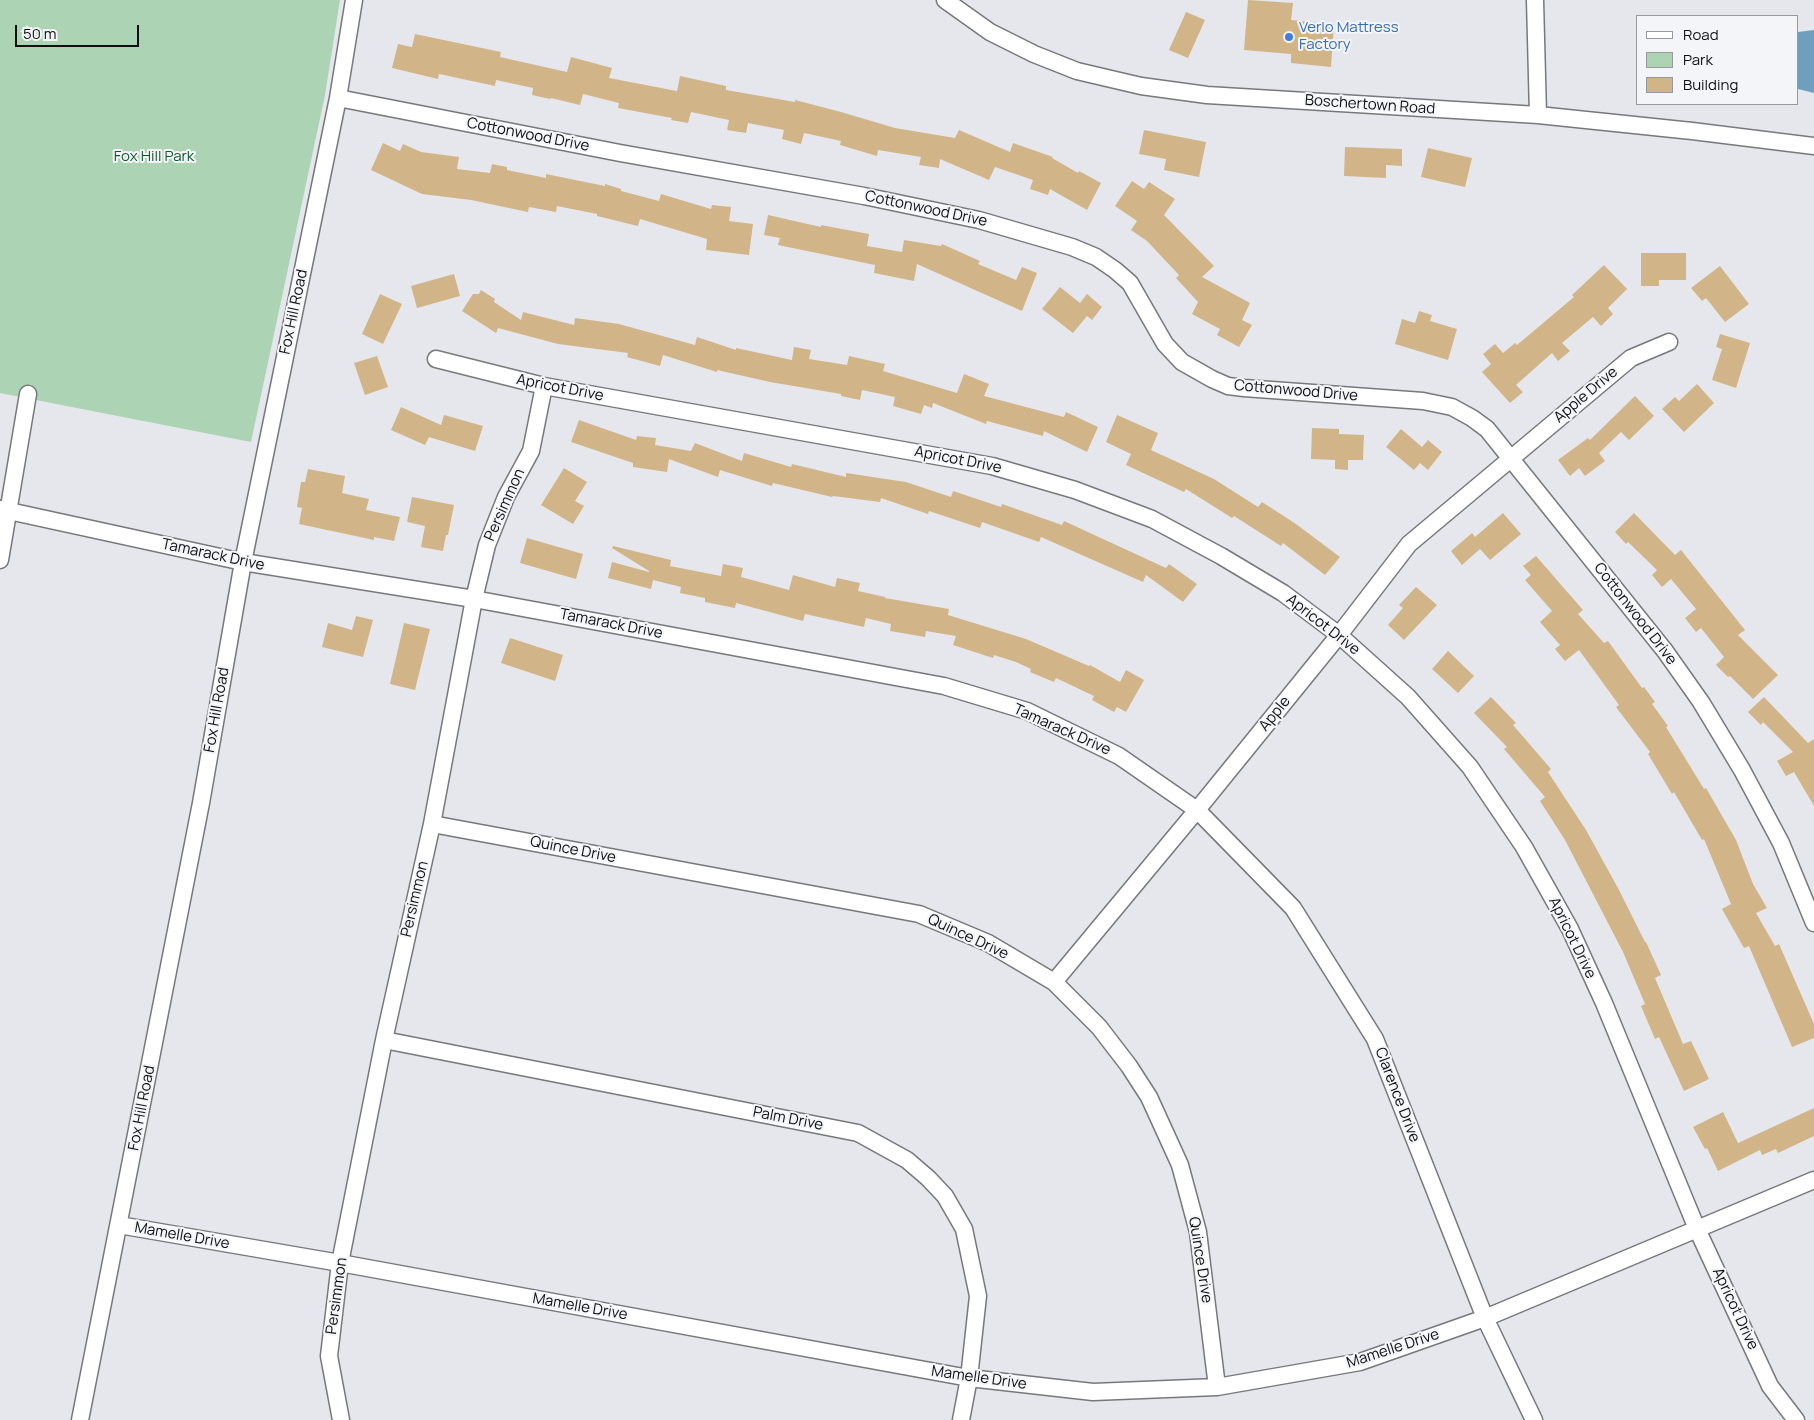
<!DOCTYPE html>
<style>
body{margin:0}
#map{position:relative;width:1814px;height:1420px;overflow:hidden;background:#e6e7ec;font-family:Manrope,sans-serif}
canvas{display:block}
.legend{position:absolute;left:1636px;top:15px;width:162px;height:90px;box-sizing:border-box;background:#f4f5f9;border:1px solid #98999c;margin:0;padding:6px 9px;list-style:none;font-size:15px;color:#0e0f10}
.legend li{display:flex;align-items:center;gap:10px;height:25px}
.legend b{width:25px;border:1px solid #98999c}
.scale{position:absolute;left:15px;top:25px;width:124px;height:22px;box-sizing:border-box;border:2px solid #0e0f10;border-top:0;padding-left:6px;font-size:15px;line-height:18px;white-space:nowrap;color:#0e0f10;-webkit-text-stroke:4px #f4f5f9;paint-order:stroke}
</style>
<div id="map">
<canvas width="1814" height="1420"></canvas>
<ul class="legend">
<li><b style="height:6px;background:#fff"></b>Road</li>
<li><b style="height:14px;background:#acd3b4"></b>Park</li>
<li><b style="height:14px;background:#d1b588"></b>Building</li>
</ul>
<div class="scale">50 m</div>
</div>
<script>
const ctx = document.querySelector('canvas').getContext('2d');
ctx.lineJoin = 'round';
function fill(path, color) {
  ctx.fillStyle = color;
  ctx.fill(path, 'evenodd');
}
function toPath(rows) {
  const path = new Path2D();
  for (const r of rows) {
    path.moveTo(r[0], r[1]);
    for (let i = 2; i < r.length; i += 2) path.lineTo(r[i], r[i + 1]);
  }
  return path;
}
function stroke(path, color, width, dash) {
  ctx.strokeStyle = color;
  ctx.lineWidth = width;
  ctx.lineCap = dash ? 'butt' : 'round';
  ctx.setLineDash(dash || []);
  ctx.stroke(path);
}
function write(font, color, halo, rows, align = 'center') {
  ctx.font = font + ' Manrope,sans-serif';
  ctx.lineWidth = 4;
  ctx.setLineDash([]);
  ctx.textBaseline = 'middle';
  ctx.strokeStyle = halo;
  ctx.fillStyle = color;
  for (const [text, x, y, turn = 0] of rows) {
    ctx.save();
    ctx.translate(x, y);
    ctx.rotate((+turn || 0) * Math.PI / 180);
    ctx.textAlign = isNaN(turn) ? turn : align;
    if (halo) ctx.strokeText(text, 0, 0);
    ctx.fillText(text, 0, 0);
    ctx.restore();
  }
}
const green = toPath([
 [0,0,340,0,325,95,251,442,0,393]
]);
const water = toPath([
 [1814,30,1814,93,1798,89,1798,32]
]);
const building = toPath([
 [1248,0,1293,3,1291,20,1334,24,1331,67,1291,63,1291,54,1244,50],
 [1186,12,1205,20,1188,58,1169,50],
 [415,34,501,52,500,57,567,72,571,57,612,68,609,78,677,91,680,76,726,86,726,90,795,102,795,100,841,112,895,128,955,138,959,130,1010,152,1013,143,1053,157,1052,158,1078,173,1079,171,1101,183,1087,210,1050,189,1048,195,1030,189,1033,180,995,167,989,180,940,159,939,168,919,165,921,157,878,150,877,156,840,145,841,141,804,133,801,144,782,139,784,130,748,123,746,133,727,130,729,120,691,112,688,123,671,120,672,118,618,108,619,103,583,94,580,105,551,98,550,99,532,95,533,88,496,80,495,86,439,74,438,79,392,68,398,44,412,47],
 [1144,130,1206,142,1199,177,1164,170,1166,159,1139,154],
 [383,143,400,151,403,144,421,152,459,157,457,169,490,173,492,164,507,167,507,170,546,178,546,174,605,186,605,184,621,189,621,191,659,201,661,194,711,209,712,205,731,207,729,221,753,224,749,255,706,250,707,239,640,219,638,226,597,216,597,214,557,206,556,212,529,207,528,212,471,200,422,194,371,170],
 [1345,147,1402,149,1402,166,1386,165,1386,178,1344,176],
 [1428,148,1472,158,1465,187,1421,177],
 [1132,181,1144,189,1149,182,1175,199,1164,215,1214,266,1202,277,1250,303,1242,320,1252,325,1239,347,1217,335,1220,329,1192,314,1198,302,1176,278,1179,275,1147,241,1131,230,1137,221,1115,206],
 [768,215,821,227,821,225,869,234,867,246,902,252,904,240,941,246,942,244,980,261,978,264,1016,280,1022,267,1037,273,1022,311,917,264,914,281,874,273,875,265,778,245,780,238,764,235],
 [1641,253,1686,253,1686,280,1659,280,1659,286,1641,286],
 [1604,265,1627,289,1608,308,1613,314,1601,326,1593,317,1562,343,1570,351,1558,361,1552,353,1516,385,1523,392,1510,403,1482,372,1491,364,1483,354,1495,344,1503,353,1515,343,1517,345,1574,297,1572,295],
 [1720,266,1749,304,1725,322,1706,298,1702,301,1691,288],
 [454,274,460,296,417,308,411,286],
 [1060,287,1080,303,1087,294,1102,307,1092,320,1087,316,1073,333,1042,309],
 [481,290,495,299,494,302,521,320,523,312,574,325,575,318,619,324,695,345,697,337,736,350,736,348,792,360,794,347,811,350,809,359,847,365,849,356,885,364,883,371,957,393,964,374,989,384,984,396,1064,417,1066,412,1098,427,1087,452,1044,431,1043,436,987,421,986,424,933,403,932,408,924,405,921,414,893,406,895,397,862,390,860,400,841,396,841,394,770,382,717,370,717,372,663,355,660,366,627,357,628,353,558,344,498,328,496,333,462,311,473,294,479,294],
 [380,294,402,304,383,344,362,334],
 [1419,311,1432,315,1430,321,1457,329,1448,360,1395,344,1402,319,1415,323],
 [1720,334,1750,343,1736,388,1712,380,1722,349,1716,347],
 [377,356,388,387,365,395,354,363],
 [1697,384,1714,403,1684,432,1662,409,1675,397,1679,401],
 [1635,396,1654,416,1629,440,1621,432,1599,453,1605,461,1585,476,1579,468,1570,476,1558,460,1588,438,1590,440],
 [401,407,441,425,444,415,483,426,475,451,429,437,425,445,391,430],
 [1117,415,1158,433,1151,450,1214,479,1258,507,1262,502,1296,524,1340,557,1325,575,1283,543,1281,546,1234,516,1232,518,1186,489,1184,492,1126,465,1131,454,1106,442],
 [579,420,636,440,637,436,656,438,655,445,691,451,695,443,742,461,744,453,791,467,792,464,846,477,846,473,906,482,951,497,953,491,1001,507,1002,504,1062,525,1064,521,1166,568,1169,564,1197,584,1183,602,1146,575,1143,582,1041,537,1039,542,982,522,980,528,929,511,928,514,881,498,880,502,833,496,832,497,773,483,772,486,720,470,718,477,669,459,667,472,633,467,633,463,571,442],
 [1312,428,1339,429,1339,434,1364,435,1363,460,1348,460,1348,470,1335,469,1335,460,1311,459],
 [1401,429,1422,447,1428,440,1442,452,1428,470,1420,463,1414,470,1386,447],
 [564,468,587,482,575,501,584,506,573,524,541,505],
 [308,469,345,476,342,493,369,499,366,510,400,517,394,541,374,537,374,540,299,524,302,508,297,507,301,482,305,482],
 [412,497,454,505,448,535,446,535,443,551,421,547,425,526,407,522],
 [1503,513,1521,534,1490,560,1480,549,1462,565,1451,551,1472,533,1475,537],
 [1634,513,1675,555,1681,550,1745,630,1738,635,1778,675,1753,699,1730,676,1728,677,1716,665,1724,657,1701,628,1696,632,1685,618,1696,609,1671,579,1662,587,1652,575,1657,570,1628,542,1626,544,1615,532],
 [527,538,583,554,576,579,520,563],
 [613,546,671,560,670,566,721,576,723,564,743,568,741,577,789,590,793,575,835,587,837,578,860,583,858,591,885,597,885,598,949,609,948,615,1026,639,1089,666,1090,665,1120,682,1126,670,1144,680,1126,712,1117,707,1114,712,1092,700,1094,696,1056,678,1054,682,1030,672,1031,669,1016,662,994,655,993,658,953,645,956,636,926,631,925,637,890,631,891,624,866,618,864,627,805,614,803,621,736,603,735,608,705,602,705,598,680,593,681,587,653,580,651,589,608,578,612,562,649,572,649,571,612,548],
 [1536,556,1583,610,1578,614,1604,643,1608,641,1642,688,1644,687,1655,702,1652,704,1668,726,1666,727,1704,789,1706,788,1736,840,1753,884,1767,908,1756,913,1775,946,1779,944,1814,1024,1814,1038,1792,1047,1749,946,1744,948,1722,909,1731,904,1704,839,1702,840,1674,792,1672,794,1648,754,1650,752,1616,707,1619,705,1579,650,1565,661,1555,649,1560,645,1540,622,1552,611,1525,580,1531,575,1523,566],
 [1416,587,1437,605,1404,640,1388,625,1403,608,1399,605],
 [356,616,373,620,363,657,322,647,328,623,352,630],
 [404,623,430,629,415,690,390,684],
 [510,638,563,655,555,681,501,663],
 [1448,651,1474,676,1458,693,1432,669],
 [1491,697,1516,723,1513,725,1551,769,1548,772,1586,830,1619,890,1645,942,1646,942,1661,975,1655,978,1683,1044,1691,1041,1709,1079,1684,1091,1659,1037,1655,1039,1641,1006,1645,1004,1623,952,1565,840,1540,801,1545,797,1504,749,1507,747,1474,713],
 [1764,697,1808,743,1814,739,1814,806,1794,772,1786,776,1777,761,1793,752,1763,722,1761,725,1748,712],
 [1814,1108,1814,1136,1778,1153,1776,1149,1762,1155,1760,1150,1718,1171,1707,1148,1705,1149,1693,1127,1723,1112,1738,1143]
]);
const minor = toPath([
 [945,0,990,32,1034,54,1077,71,1141,86,1207,95,1538,115,1692,131,1814,146],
 [1535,0,1538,115],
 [338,98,620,153,864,196,979,220,1072,247,1096,257,1115,270,1130,283,1165,344,1182,362,1212,379,1228,386,1244,388,1423,401,1452,407,1472,418,1487,429,1665,651,1701,702,1742,770,1781,843,1814,923],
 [436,359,544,386,992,466,1075,490,1152,519,1221,556,1283,593,1339,635,1408,697,1470,767,1524,847,1570,929,1604,1003,1697,1229,1770,1386,1796,1420],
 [0,509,243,562,474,599,944,686,1027,711,1119,756,1197,810,1293,908,1375,1039,1485,1318,1534,1420],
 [0,560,28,394],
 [432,824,919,914,988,943,1054,982,1099,1027,1129,1066,1149,1097,1180,1165,1198,1232,1217,1387],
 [1054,982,1197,810,1339,635,1409,544,1631,358,1669,342],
 [384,1040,858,1133,907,1160,928,1178,945,1196,964,1229,978,1296,969,1378,961,1420],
 [119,1225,340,1263,969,1378,1093,1392,1217,1387,1360,1362,1485,1318,1814,1180],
 [80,1420,201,803,243,562,338,98,354,0],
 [341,1420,329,1356,340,1263,384,1040,432,824,474,599,487,545,506,497,531,451,544,386]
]);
const markers = [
 [1289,37,5,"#3f7fe0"]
];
const shopNames = [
 ["Verlo Mattress",1299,28],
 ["Factory",1299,45]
];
const streetNames = [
 ["Boschertown Road",1370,105,4],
 ["Cottonwood Drive",528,135,11],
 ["Cottonwood Drive",926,209,12],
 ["Fox Hill Road",294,312,-78],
 ["Apricot Drive",560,388,11],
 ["Cottonwood Drive",1296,391,5],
 ["Apple Drive",1586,395,-40],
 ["Apricot Drive",958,460,11],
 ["Persimmon",505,505,-66],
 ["Tamarack Drive",213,555,12],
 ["Cottonwood Drive",1635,614,52],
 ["Tamarack Drive",611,624,11],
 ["Apricot Drive",1323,625,38],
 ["Fox Hill Road",217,710,-80],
 ["Apple",1275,714,-51],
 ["Tamarack Drive",1062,730,24],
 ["Quince Drive",573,850,11],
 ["Persimmon",415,899,-77],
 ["Quince Drive",968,937,25],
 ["Apricot Drive",1572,938,64],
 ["Clarence Drive",1397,1095,69],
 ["Fox Hill Road",142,1108,-79],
 ["Palm Drive",788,1119,11],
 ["Mamelle Drive",182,1236,10],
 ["Quince Drive",1200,1260,81],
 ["Persimmon",337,1296,-82],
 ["Mamelle Drive",580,1307,10],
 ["Apricot Drive",1735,1309,65],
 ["Mamelle Drive",1393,1349,-18],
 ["Mamelle Drive",979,1378,8]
];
const parkNames = [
 ["Fox Hill Park",154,157]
];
fill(green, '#acd3b4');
fill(water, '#709ebe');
fill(building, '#d1b588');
stroke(minor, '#77787c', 19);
stroke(minor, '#fff', 16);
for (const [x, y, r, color] of markers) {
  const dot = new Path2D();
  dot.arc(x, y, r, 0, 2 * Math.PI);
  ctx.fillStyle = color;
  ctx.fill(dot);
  stroke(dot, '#f4f5f9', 2);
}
write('15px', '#366cbe', '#f4f5f9', shopNames, 'left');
write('15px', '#0e0f10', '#f4f5f9', streetNames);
write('15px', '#11572c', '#f4f5f9', parkNames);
</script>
